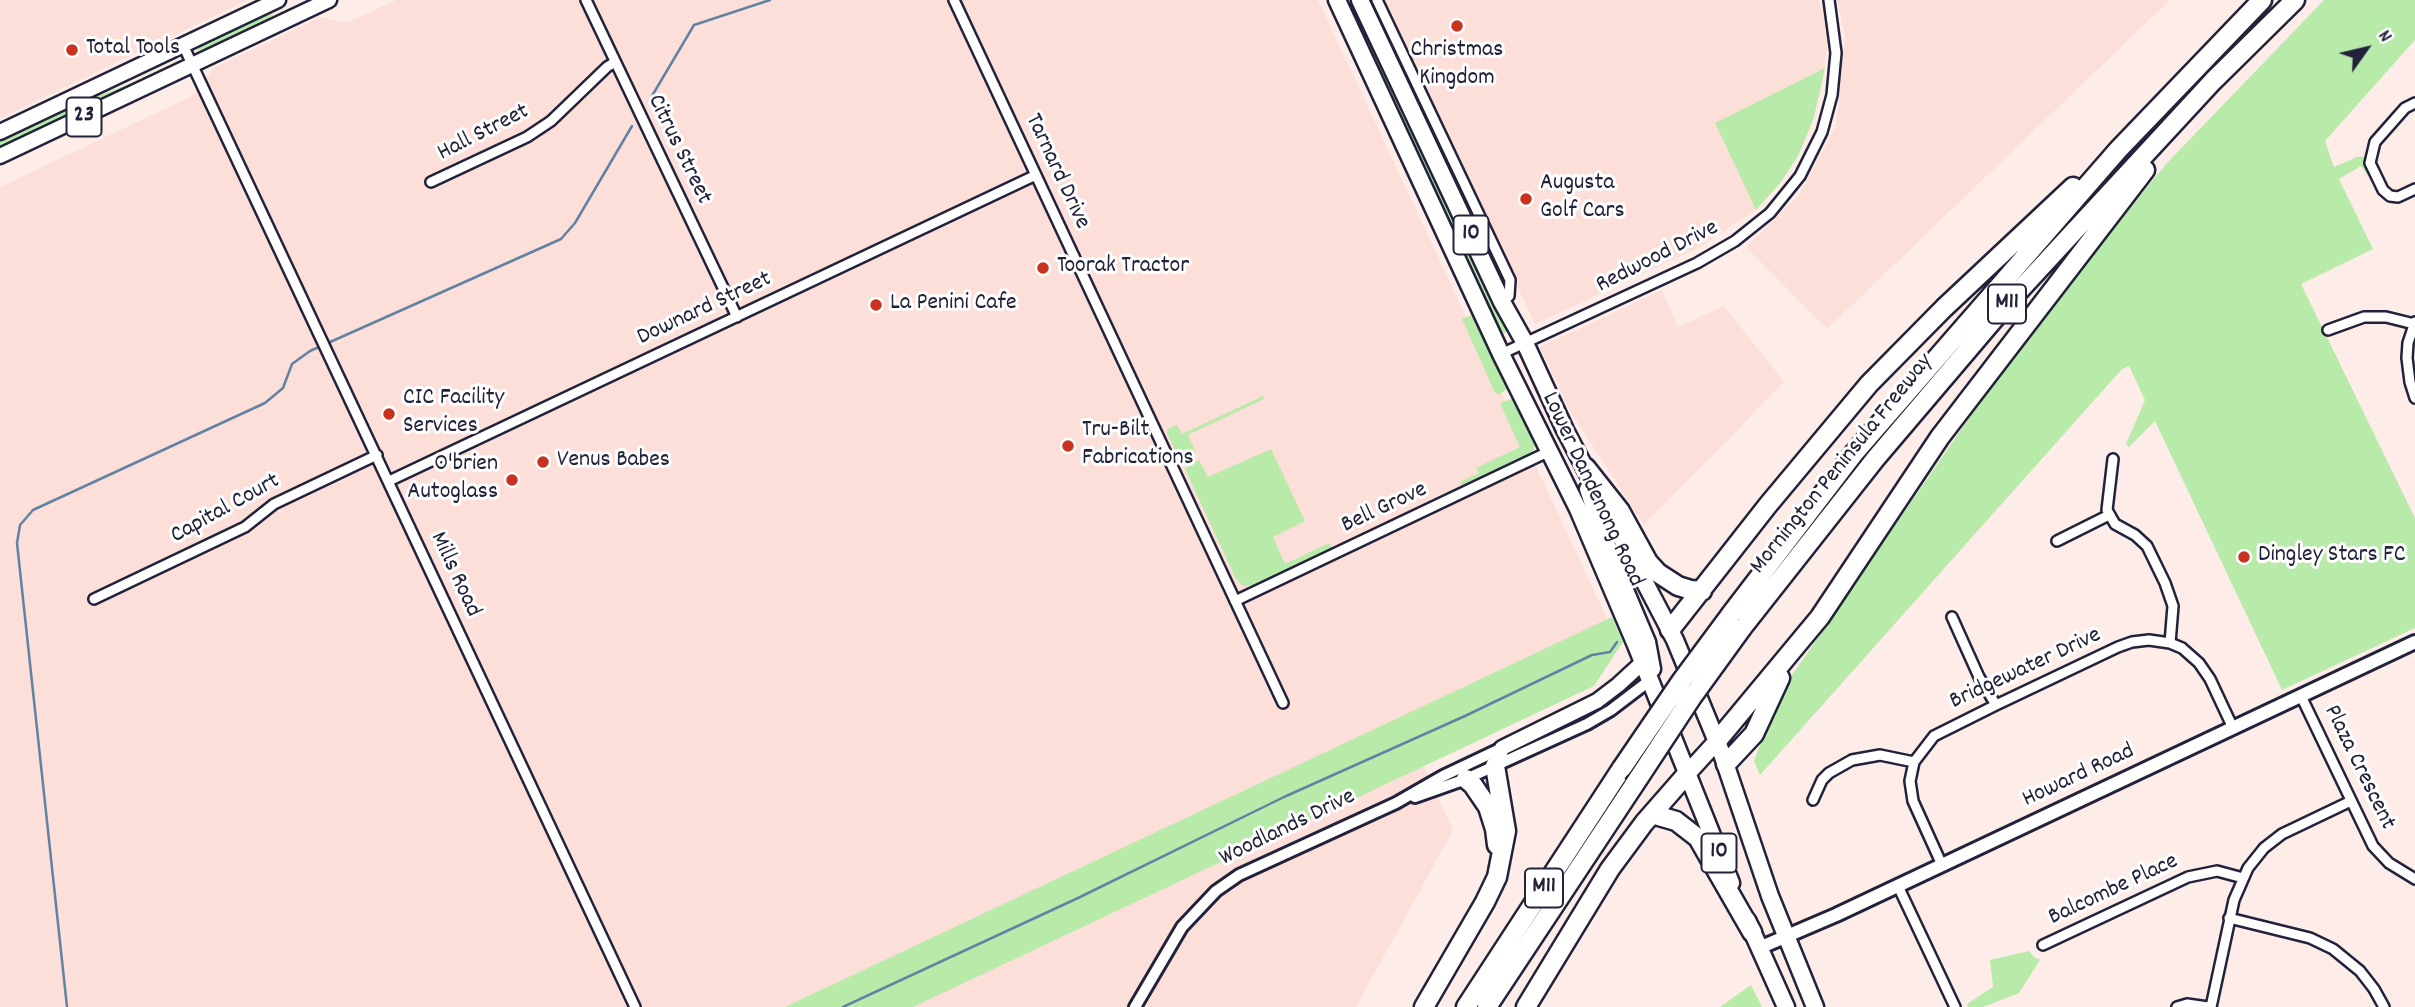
<!DOCTYPE html>
<style>
body{margin:0}
#map{position:relative;width:2415px;height:1007px;overflow:hidden;background:#feece9;font-family:Dekko,sans-serif}
canvas{display:block}
.north{position:absolute;left:2331px;top:14px;width:70px;height:70px;-webkit-text-stroke:5px #fff;paint-order:stroke;rotate:56deg;font-size:19px;font-weight:700;line-height:28px;text-align:center;color:#22223b}
.north::after{content:'';display:block;margin:auto;width:24px;height:32px;background:#22223b;clip-path:polygon(50% 0,100% 100%,50% 72%,0 100%)}
</style>
<div id="map">
<canvas width="2415" height="1007"></canvas>
<div class="north">N</div>
</div>
<script>
const ctx = document.querySelector('canvas').getContext('2d');
ctx.lineJoin = 'round';
function fill(path, color) {
  ctx.fillStyle = color;
  ctx.fill(path, 'evenodd');
}
function toPath(rows) {
  const path = new Path2D();
  for (const r of rows) {
    path.moveTo(r[0], r[1]);
    for (let i = 2; i < r.length; i += 2) path.lineTo(r[i], r[i + 1]);
  }
  return path;
}
function stroke(path, color, width, dash) {
  ctx.strokeStyle = color;
  ctx.lineWidth = width;
  ctx.lineCap = dash ? 'butt' : 'round';
  ctx.setLineDash(dash || []);
  ctx.stroke(path);
}
function write(font, color, halo, rows, align = 'center') {
  ctx.font = font + ' Dekko,sans-serif';
  ctx.lineWidth = 6;
  ctx.setLineDash([]);
  ctx.textBaseline = 'middle';
  ctx.strokeStyle = halo;
  ctx.fillStyle = color;
  for (const [text, x, y, turn = 0] of rows) {
    ctx.save();
    ctx.translate(x, y);
    ctx.rotate((+turn || 0) * Math.PI / 180);
    ctx.textAlign = isNaN(turn) ? turn : align;
    if (halo) ctx.strokeText(text, 0, 0);
    ctx.fillText(text, 0, 0);
    ctx.restore();
  }
}
const built = toPath([
 [0,0,248,0,0,118],
 [396,0,1318,0,1610,625,1403,721,1453,830,1356,1007,0,1007,0,187,192,96,215,67,321,17,347,23],
 [1383,0,1819,0,1824,17,1827,48,1821,91,1810,130,1798,156,1781,182,1756,210,1700,247,1535,324],
 [1837,0,2170,0,1827,329,1746,247,1799,195,1836,126,1845,36],
 [1662,290,1678,327,1724,306,1784,382,1644,525,1570,411,1540,347]
]);
const green = toPath([
 [1341,0,1356,0,1498,307,1507,331,1505,333,1503,333,1428,182],
 [2324,0,2415,0,2415,40,2325,141,2334,167,2357,157,2369,156,2373,173,2368,176,2361,166,2339,179,2373,249,2301,284,2415,518,2415,628,2282,690,2155,421,2129,447,2126,444,2145,400,2129,366,2122,369,1760,775,1754,761,1779,694,2031,328,2167,163],
 [274,14,261,24,211,48,196,51,207,41,260,17],
 [181,60,181,62,0,148,0,140,81,102,127,85],
 [1825,68,1814,117,1798,156,1781,182,1756,210,1715,123],
 [1471,315,1475,315,1510,387,1499,395,1495,393,1462,319],
 [1263,396,1264,399,1188,435,1196,452,1183,459,1178,457,1167,433,1168,429,1177,425,1182,434],
 [1514,398,1534,436,1535,444,1533,451,1529,455,1463,487,1460,482,1479,473,1476,468,1520,447,1501,406,1502,402],
 [1271,449,1305,521,1273,537,1285,564,1329,543,1332,549,1255,585,1243,586,1235,577,1185,469,1199,460,1208,477],
 [1612,617,1623,642,1594,686,913,1007,785,1007],
 [2029,951,2034,957,2040,960,2019,993,1983,1007,1968,1007,1967,1004,1993,987,1990,960],
 [1751,985,1762,1007,1720,1007]
]);
const stream = toPath([
 [649,101,694,25,770,0],
 [67,1007,17,543,20,525,33,510,265,403,283,388,292,364,310,351,561,239,575,223,632,126],
 [843,1007,1078,898,1284,797,1465,716,1592,655,1610,652,1617,642]
]);
const minor = toPath([
 [586,0,737,317],
 [954,0,1283,703],
 [1377,0,1510,280,1509,296,1502,302],
 [183,45,635,1007],
 [2415,103,2405,108,2375,142,2370,163,2383,190,2390,196,2398,197,2415,189],
 [431,182,527,137,551,121,607,67,615,62],
 [2415,322,2408,343,2407,358,2410,382,2415,398],
 [2328,330,2364,317,2386,317,2414,324],
 [1501,354,1697,263,1735,241,1770,213,1800,176,1822,132,1832,95,1836,53,1829,0],
 [2113,459,2107,510,2115,524,2135,535,2147,546,2165,583,2173,606,2170,643],
 [389,481,1036,175],
 [2057,541,2109,515],
 [94,599,245,527,274,504,377,455],
 [1235,601,1550,451],
 [1952,617,1979,677,1996,705],
 [2301,696,2373,846,2389,863,2415,879],
 [1813,800,1822,780,1829,773,1852,760,1880,755,1914,762],
 [1942,865,1913,801,1910,781,1914,762,1934,736,1996,705,2118,647,2132,642,2149,640,2170,643,2182,648,2199,663,2210,679,2233,728],
 [1898,886,1955,1007],
 [2229,918,2310,938,2333,949,2360,971,2374,989,2384,1007],
 [2043,945,2188,877,2217,871,2243,878],
 [2177,1007,2187,1004,2208,1007],
 [2211,1007,2234,900,2248,868,2264,848,2282,834,2351,801]
]);
const tertiary = toPath([
 [1415,797,1466,779,1587,724,1611,710,1649,681],
 [1135,1007,1182,927,1216,891,1239,875,1396,803,1443,776,1502,748]
]);
const secondary = toPath([
 [1759,948,1836,915,2415,642]
]);
const primary = toPath([
 [0,132,278,0],
 [0,156,329,0],
 [1495,766,1502,748,1597,701,1618,685,1642,663]
]);
const trunk = toPath([
 [1337,0,1501,354,1578,509,1636,645,1731,883],
 [1360,0,1502,302,1525,343,1565,430,1675,640,1722,754,1770,896,1815,1007],
 [1588,489,1611,557,1647,642,1652,669],
 [1686,775,1717,741],
 [1747,920,1786,1007]
]);
const motorway = toPath([
 [1586,468,1620,511,1648,562,1658,573,1678,586,1691,590,1702,591],
 [1731,614,1855,452,2118,150,2262,0],
 [1742,628,1876,458,2006,305,2213,81,2295,0],
 [1670,630,1768,505,1869,384,1944,308,2073,187],
 [1717,741,1820,617,1940,437,2145,170],
 [1726,764,1754,734,1780,678],
 [1466,779,1473,785,1488,807,1495,829,1497,845],
 [1652,814,1676,821,1698,838,1752,932],
 [1424,1007,1485,902,1497,877,1506,831,1495,766],
 [1466,1007,1622,768],
 [1487,1007,1634,785],
 [1526,1007,1610,869,1644,823,1686,775]
]);
const motorwayBridge = toPath([
 [1622,768,1682,680,1731,614],
 [1634,785,1692,697,1742,628]
]);
const markers = [
 [1457,26,7,"#c8321e"],
 [72,50,7,"#c8321e"],
 [1526,199,7,"#c8321e"],
 [1043,268,7,"#c8321e"],
 [876,305,7,"#c8321e"],
 [389,414,7,"#c8321e"],
 [1068,446,7,"#c8321e"],
 [543,462,7,"#c8321e"],
 [512,480,7,"#c8321e"],
 [2244,557,7,"#c8321e"]
];
const shields = [
 [84,117,35],
 [1471,235,35],
 [2007,304,38],
 [1719,853,35],
 [1544,888,38]
];
const shieldNames = [
 ["23",84,117],
 ["10",1471,235],
 ["M11",2007,304],
 ["10",1719,853],
 ["M11",1544,888]
];
const poiNames = [
 ["Total Tools",86,50],
 ["Christmas",1457,52,"center"],
 ["Kingdom",1457,80,"center"],
 ["Augusta",1540,185],
 ["Golf Cars",1540,213],
 ["Toorak Tractor",1057,268],
 ["La Penini Cafe",890,305],
 ["CIC Facility",403,400],
 ["Services",403,428],
 ["Tru-Bilt",1082,432],
 ["Fabrications",1082,460],
 ["Venus Babes",557,462],
 ["O'brien",498,466,"right"],
 ["Autoglass",498,494,"right"],
 ["Dingley Stars FC",2258,557]
];
const streetNames = [
 ["Hall Street",484,134,-27],
 ["Citrus Street",678,150,64],
 ["Tarnard Drive",1056,172,65],
 ["Redwood Drive",1658,258,-27],
 ["Downard Street",705,310,-25],
 ["Mornington Peninsula Freeway",1843,465,-51],
 ["Lower Dandenong Road",1591,490,65],
 ["Bell Grove",1385,509,-25],
 ["Capital Court",226,510,-29],
 ["Mills Road",454,575,65],
 ["Bridgewater Drive",2026,670,-25],
 ["Plaza Crescent",2358,768,64],
 ["Howard Road",2079,777,-25],
 ["Woodlands Drive",1288,829,-26],
 ["Balcombe Place",2114,891,-25]
];
fill(built, '#fddfda');
fill(green, '#b8eaaa');
stroke(stream, '#6083a3', 2.5);
stroke(minor, '#22223b', 14);
stroke(tertiary, '#22223b', 16);
stroke(secondary, '#22223b', 18);
stroke(primary, '#22223b', 19);
stroke(trunk, '#22223b', 21);
stroke(motorway, '#22223b', 23);
stroke(minor, '#fff', 9);
stroke(tertiary, '#fff', 10);
stroke(secondary, '#fff', 12);
stroke(primary, '#fff', 14);
stroke(trunk, '#fff', 16);
stroke(motorway, '#fff', 18);
stroke(motorwayBridge, '#22223b', 23, []);
stroke(motorwayBridge, '#fff', 18);
for (const [x, y, r, color] of markers) {
  const dot = new Path2D();
  dot.arc(x, y, r, 0, 2 * Math.PI);
  ctx.fillStyle = color;
  ctx.fill(dot);
  stroke(dot, '#fff', 2.5);
}
for (const [x, y, w] of shields) {
  const box = new Path2D();
  box.roundRect(x - w / 2, y - 19.5, w, 39, 5);
  ctx.fillStyle = '#fff';
  ctx.fill(box);
  stroke(box, '#22223b', 2);
}
write('bold 23px', '#22223b', null, shieldNames);
write('24px', '#22223b', '#fff', poiNames, 'left');
write('24px', '#22223b', '#fff', streetNames);
</script>
